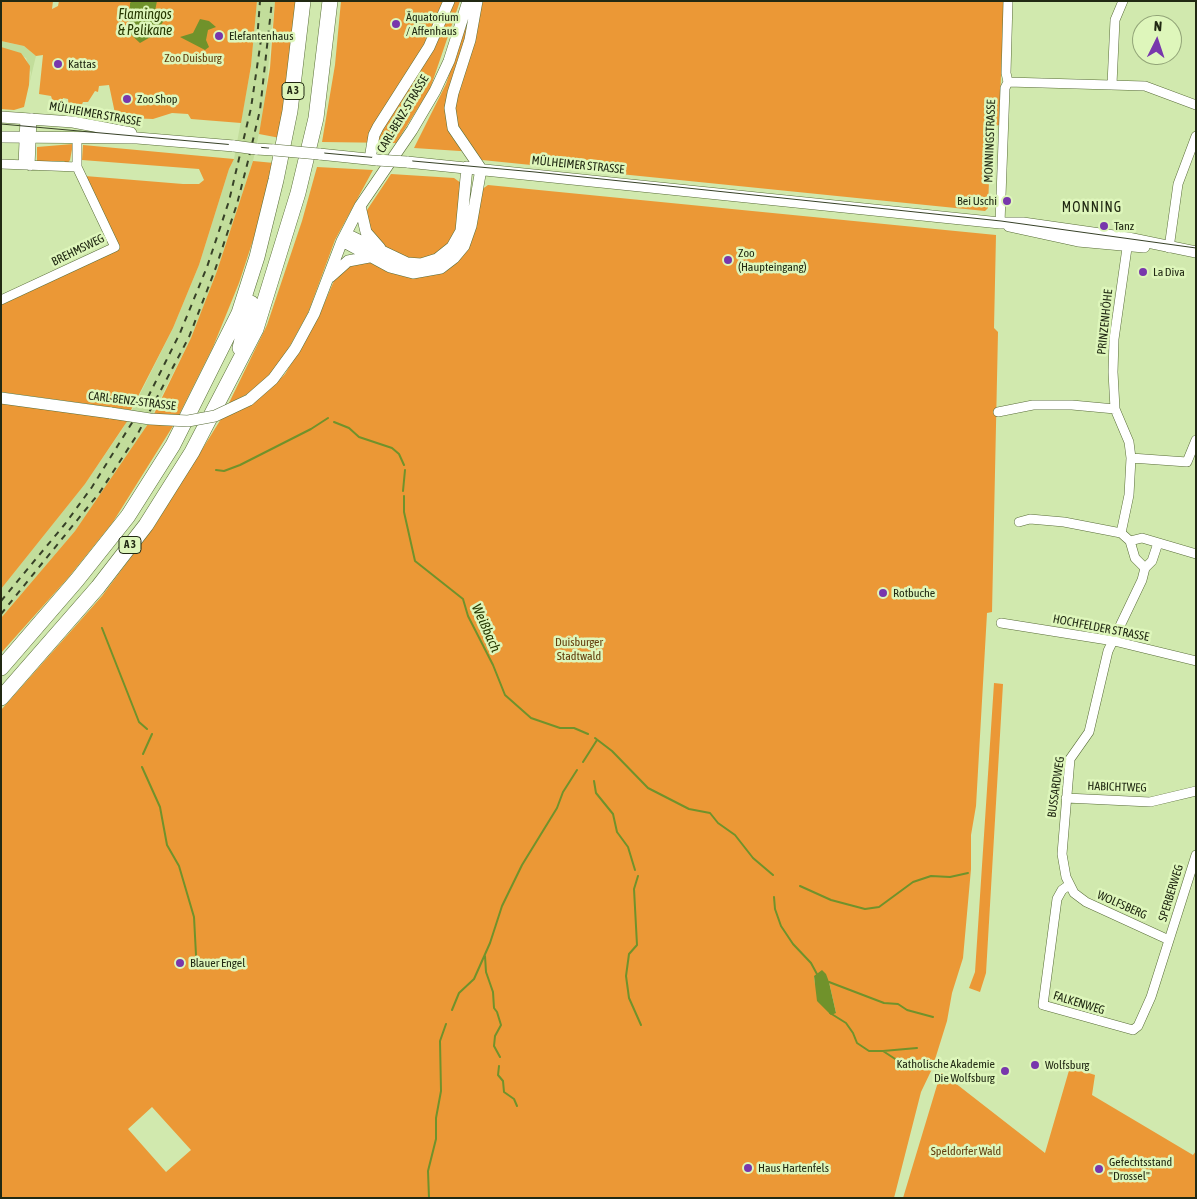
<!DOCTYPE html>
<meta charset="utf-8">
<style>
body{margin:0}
#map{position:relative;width:1197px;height:1199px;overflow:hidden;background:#d1e9ae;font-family:"Asap Condensed",sans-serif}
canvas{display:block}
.frame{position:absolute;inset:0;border:2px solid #212913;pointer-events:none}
.north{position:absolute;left:1132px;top:15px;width:50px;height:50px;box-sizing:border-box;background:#def6bb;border:1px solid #92a478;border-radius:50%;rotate:4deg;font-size:14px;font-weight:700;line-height:20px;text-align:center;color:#212913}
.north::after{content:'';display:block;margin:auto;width:18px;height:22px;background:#7837ac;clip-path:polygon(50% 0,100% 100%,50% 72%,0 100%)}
</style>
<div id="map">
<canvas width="1197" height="1199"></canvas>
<div class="frame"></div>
<div class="north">N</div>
</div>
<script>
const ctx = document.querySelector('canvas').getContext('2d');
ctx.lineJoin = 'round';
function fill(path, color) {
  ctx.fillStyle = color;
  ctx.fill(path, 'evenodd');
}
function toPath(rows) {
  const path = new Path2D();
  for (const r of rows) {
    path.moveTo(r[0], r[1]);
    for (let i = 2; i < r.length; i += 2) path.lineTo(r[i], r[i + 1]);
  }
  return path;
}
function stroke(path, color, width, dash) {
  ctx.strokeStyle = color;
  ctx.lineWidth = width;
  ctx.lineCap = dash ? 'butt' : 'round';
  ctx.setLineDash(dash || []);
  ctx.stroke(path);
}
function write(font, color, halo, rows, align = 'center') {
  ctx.font = font + ' "Asap Condensed",sans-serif';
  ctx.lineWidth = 5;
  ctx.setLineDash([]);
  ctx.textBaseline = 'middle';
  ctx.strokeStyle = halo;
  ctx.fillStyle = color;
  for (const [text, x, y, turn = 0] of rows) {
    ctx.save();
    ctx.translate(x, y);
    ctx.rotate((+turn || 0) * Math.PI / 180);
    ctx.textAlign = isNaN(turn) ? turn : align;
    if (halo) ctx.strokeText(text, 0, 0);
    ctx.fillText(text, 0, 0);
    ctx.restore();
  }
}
const built = toPath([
 [257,1,275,1,264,110,253,161,239,204,217,271,191,338,141,437,75,531,1,618,1,589,85,484,123,428,173,328,199,265,229,169,234,159,251,66],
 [1,41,24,46,36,56,29,85,31,73,26,58,1,47]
]);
const green = toPath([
 [1,1,53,1,52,9,58,6,59,1,257,1,251,66,241,123,191,119,188,114,172,113,153,119,129,118,127,113,116,118,109,85,99,86,98,92,95,91,88,102,83,102,80,109,69,108,68,99,63,98,62,102,53,102,51,96,39,94,43,55,36,56,24,46,1,41],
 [275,1,299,1,280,138,259,134,270,68],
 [341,1,460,1,430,89,396,143,322,142,335,65],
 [474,1,1004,1,999,125,991,127,988,208,985,211,482,160,475,152,414,148,446,84],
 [1,47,21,53,30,66,29,85,24,107,14,110,1,109],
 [73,144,70,160,67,164,64,161,41,161,41,163,37,163,37,147],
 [83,145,234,159,229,169,199,265,173,328,131,410,1,392,1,305,120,249,85,176,183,184,199,184,204,180,199,169,82,160],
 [253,161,274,163,260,219,239,283,213,347,179,415,154,414,191,338,217,271],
 [317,167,373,170,335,240,308,313,286,353,274,370,256,389,228,405,267,325,302,221],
 [391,174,454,178,461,183,459,224,445,249,421,260,391,254,369,229,365,213],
 [488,185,996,235,994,328,998,332,992,612,987,613,976,806,971,835,971,869,963,958,952,993,947,1021,932,1069,921,1092,894,1198,1,1198,1,710,102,596,155,525,221,419,251,404,269,390,285,374,318,318,336,276,349,265,369,262,433,273,481,190],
 [814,976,829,982,836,1013,815,984],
 [152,1107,191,1150,166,1172,128,1129],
 [1,402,128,420,85,484,1,589],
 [148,424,173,426,113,522,68,578,1,653,1,618,75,531],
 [994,683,1003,684,986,973,980,992,969,988,975,972],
 [1070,1067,1095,1075,1092,1095,1193,1155,1196,1151,1196,1198,903,1198,941,1072,1045,1153]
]);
const water = toPath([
 [132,1,157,1,155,11,165,19,154,35,140,43,129,33,130,3],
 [200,19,209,21,216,27,208,30,206,40,209,47,205,50,180,37,193,33],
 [822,970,826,974,829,982,836,1013,831,1015,817,1001,814,976]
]);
const stream = toPath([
 [334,422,349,428,359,437,392,448,399,454,404,465],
 [216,470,224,471,240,465,311,429,328,418],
 [403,491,405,470],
 [404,496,404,512,415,561,463,599,468,616,493,665,505,695,531,718,560,728,574,728,588,734],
 [102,628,139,722,147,729],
 [595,738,612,751,648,788,689,809,710,813,718,823,735,835,753,858,773,875],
 [143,754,152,734],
 [583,762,597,740],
 [142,767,160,807,167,845,179,866,194,917,196,955],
 [594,781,596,793,613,814,617,832,628,847,635,870],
 [638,876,634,889,637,945,629,954,626,976,629,998,641,1025],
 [800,886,831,900,865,909,879,907,913,882,931,876,950,877,968,873],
 [774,897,775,909,781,926,793,944,811,963,818,976],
 [485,956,486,972,493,992,494,1008,497,1012,501,1025,495,1036,494,1046,500,1057],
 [829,982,884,1003,898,1004,907,1010,933,1017],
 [452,1010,459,993,474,979,490,943,502,906,522,865,557,808,563,792,577,770],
 [830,1013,846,1023,853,1033,857,1043,869,1051,883,1051,912,1070],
 [883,1051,917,1048],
 [499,1066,498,1075,503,1081,504,1092,514,1099,517,1106],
 [429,1198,428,1171,436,1139,436,1118,441,1091,440,1041,446,1024]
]);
const street = toPath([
 [1008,82,1145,86,1196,105],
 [1112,84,1115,20,1123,1],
 [1,164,77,167],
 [23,165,25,118],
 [30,166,32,118],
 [1000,223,1005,88,1008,82,1006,73,1008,1],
 [1128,241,1114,339,1113,372,1115,409,1129,442,1131,458,1129,495,1121,533,1130,541,1135,558,1145,568,1142,580,1108,651,1089,732,1070,759,1062,854,1066,877,1074,893,1086,902,1169,940],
 [1169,248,1178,184,1196,136],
 [1,300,115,247,77,167,77,137],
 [998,412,1033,405,1072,405,1115,409],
 [1131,458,1187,462,1196,440],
 [1019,522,1030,519,1064,522,1121,533],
 [1130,541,1142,538,1196,554],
 [1145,568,1152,561,1158,543],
 [1001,623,1114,641,1196,661],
 [1066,798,1150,802,1196,791],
 [1069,885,1062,890,1057,899,1043,1005,1133,1030,1138,1026,1151,997,1196,855]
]);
const secondary = toPath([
 [1,117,73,122,131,133],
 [1,137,137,138,234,146],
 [256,149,274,150],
 [319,154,377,160],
 [370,159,374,135,378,127,429,47,449,1],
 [407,162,1000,223,1023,223,1128,238,1196,252],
 [360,206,366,232,380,248],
 [1009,226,1078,241,1144,247],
 [346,234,407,263,421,264,437,259,452,247,461,231,467,167],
 [342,241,390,267,413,273,441,268,454,258,464,246,471,226,481,169,453,128,450,108,453,93,470,40,477,1],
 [330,277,348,261,369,257],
 [1,398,111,413],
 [249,400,273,379,295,349,314,314,342,241,360,206,412,130,435,91,449,61,468,1]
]);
const highway = toPath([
 [240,348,251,303],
 [1,668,77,580,128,516,173,445,239,313,257,257,276,180,290,111,303,1],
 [1,698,98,587,146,525,192,452,256,329,298,193,316,118,330,1]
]);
const tram = toPath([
 [1,124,535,172,1001,221,1196,248]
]);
const rail = toPath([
 [257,41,260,1],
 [1,601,65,524,92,487,148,397,180,333,207,267,229,201,251,108,262,33],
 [1,614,100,492,137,435,189,337,215,270,237,204,248,161,260,110,272,1]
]);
const secondaryBridge = toPath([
 [234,146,256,149],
 [274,150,319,154],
 [377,160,407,162],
 [111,413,150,419,188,421,215,416,249,400]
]);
const markers = [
 [396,24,5,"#7837ac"],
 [219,36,5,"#7837ac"],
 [58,64,5,"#7837ac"],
 [127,99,5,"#7837ac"],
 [1007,201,5,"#7837ac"],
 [1104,226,5,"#7837ac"],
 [728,260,5,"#7837ac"],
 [1143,272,5,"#7837ac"],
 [883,593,5,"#7837ac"],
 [180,963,5,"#7837ac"],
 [1035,1065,5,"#7837ac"],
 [1005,1071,5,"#7837ac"],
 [748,1168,5,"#7837ac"],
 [1099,1169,5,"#7837ac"]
];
const shields = [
 [293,91,22],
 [130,545,22]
];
const shieldNames = [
 ["A 3",293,91],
 ["A 3",130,545]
];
const poiNames = [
 ["Äquatorium",406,17],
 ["/ Affenhaus",406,31],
 ["Elefantenhaus",229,36],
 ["Kattas",68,64],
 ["Zoo Shop",137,99],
 ["Bei Uschi",997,201,"right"],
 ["Tanz",1114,226],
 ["Zoo",738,253],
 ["(Haupteingang)",738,267],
 ["La Diva",1153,272],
 ["Rotbuche",893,593],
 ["Blauer Engel",190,963],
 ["Katholische Akademie",995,1064,"right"],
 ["Die Wolfsburg",995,1078,"right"],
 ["Wolfsburg",1045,1065],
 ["Gefechtsstand",1109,1162],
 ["\"Drossel\"",1109,1176],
 ["Haus Hartenfels",758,1168]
];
const parkNames = [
 ["Zoo Duisburg",193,58],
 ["Duisburger",579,642],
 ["Stadtwald",579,656],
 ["Speldorfer Wald",966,1151]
];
const streetNames = [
 ["MÜLHEIMER STRASSE",95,114,10],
 ["CARL-BENZ-STRASSE",403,114,-59],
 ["MONNINGSTRASSE",990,141,-88],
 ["MÜLHEIMER STRASSE",578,165,6],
 ["BREHMSWEG",78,250,-26],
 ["PRINZENHÖHE",1105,322,-84],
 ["CARL-BENZ-STRASSE",132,401,7],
 ["HOCHFELDER STRASSE",1101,628,11],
 ["BUSSARDWEG",1056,787,-82],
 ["HABICHTWEG",1117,787,2],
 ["SPERBERWEG",1171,893,-73],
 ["WOLFSBERG",1122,905,24],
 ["FALKENWEG",1079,1003,17]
];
const waterNames = [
 ["Flamingos",145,15],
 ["& Pelikane",145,31],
 ["Weißbach",486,628,66]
];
const neighbourhoodNames = [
 ["MONNING",1092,208]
];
fill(built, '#c2dd9b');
fill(green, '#eb9836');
fill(water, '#70922b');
stroke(stream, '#70922b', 2);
stroke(street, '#596d38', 10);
stroke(secondary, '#596d38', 12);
stroke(highway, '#596d38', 16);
stroke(street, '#fff', 9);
stroke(secondary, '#fff', 11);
stroke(highway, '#fff', 15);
stroke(tram, '#374127', 1);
stroke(rail, '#374127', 2, [6, 6]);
stroke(secondaryBridge, '#596d38', 12, []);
stroke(secondaryBridge, '#fff', 11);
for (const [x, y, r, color] of markers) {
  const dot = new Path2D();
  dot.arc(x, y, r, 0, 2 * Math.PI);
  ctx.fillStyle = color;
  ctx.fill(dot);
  stroke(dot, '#def6bb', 2);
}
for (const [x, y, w] of shields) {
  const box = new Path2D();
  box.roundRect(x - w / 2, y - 8.5, w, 17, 4);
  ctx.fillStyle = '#def6bb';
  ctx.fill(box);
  stroke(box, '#212913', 1);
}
write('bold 11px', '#212913', null, shieldNames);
write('12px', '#212913', '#def6bb', poiNames, 'left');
write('12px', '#623c0c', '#def6bb', parkNames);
write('12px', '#212913', '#def6bb', streetNames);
write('italic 14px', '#263700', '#def6bb', waterNames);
ctx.letterSpacing = '1px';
write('14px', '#212913', '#def6bb', neighbourhoodNames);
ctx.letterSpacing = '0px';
</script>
